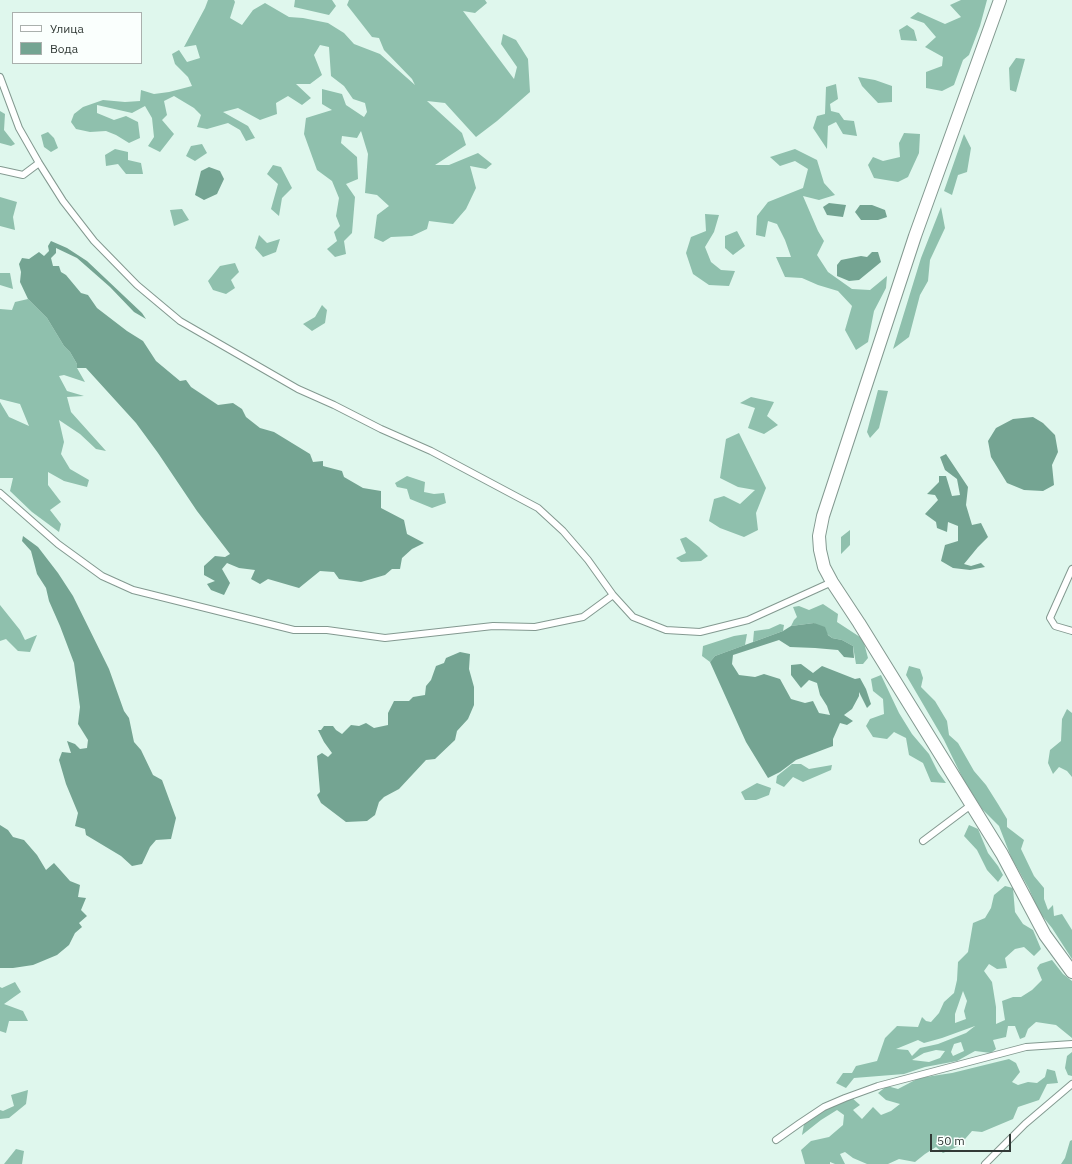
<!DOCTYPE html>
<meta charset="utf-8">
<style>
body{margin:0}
#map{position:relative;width:1072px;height:1164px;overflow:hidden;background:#dff7ed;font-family:"IBM Plex Sans",sans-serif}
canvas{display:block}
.legend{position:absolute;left:12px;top:12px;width:130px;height:52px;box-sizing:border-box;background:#fafffd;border:1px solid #aab0ad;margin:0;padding:5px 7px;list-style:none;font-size:12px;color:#313a36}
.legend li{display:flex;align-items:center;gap:8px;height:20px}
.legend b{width:20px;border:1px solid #aab0ad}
.scale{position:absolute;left:930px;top:1134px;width:81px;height:18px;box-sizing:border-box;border:2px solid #313a36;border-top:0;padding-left:5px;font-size:12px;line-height:14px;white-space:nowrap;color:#313a36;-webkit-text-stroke:3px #fafffd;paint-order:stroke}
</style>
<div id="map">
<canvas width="1072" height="1164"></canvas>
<ul class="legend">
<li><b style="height:5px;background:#fff"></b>Улица</li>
<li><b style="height:11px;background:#74a492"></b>Вода</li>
</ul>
<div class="scale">50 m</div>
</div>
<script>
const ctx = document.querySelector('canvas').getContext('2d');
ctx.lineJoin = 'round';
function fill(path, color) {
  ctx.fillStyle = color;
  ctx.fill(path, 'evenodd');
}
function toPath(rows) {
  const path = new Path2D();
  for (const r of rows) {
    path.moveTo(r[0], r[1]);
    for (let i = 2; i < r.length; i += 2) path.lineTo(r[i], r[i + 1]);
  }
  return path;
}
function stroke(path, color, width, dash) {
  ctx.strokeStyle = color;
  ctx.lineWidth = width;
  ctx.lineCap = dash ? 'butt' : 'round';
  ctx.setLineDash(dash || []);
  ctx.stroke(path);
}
const forest = toPath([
 [208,0,234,0,235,2,230,18,242,25,253,10,265,3,289,17,303,18,328,23,344,33,354,44,380,54,415,85,412,79,384,50,379,38,372,37,347,5,349,0,485,0,487,3,475,13,463,11,514,79,517,67,501,44,503,34,516,40,528,59,530,92,497,121,476,137,445,103,427,101,462,133,466,145,435,165,449,165,478,153,492,164,486,169,470,166,476,188,466,209,453,224,429,221,427,229,412,236,391,237,383,242,374,238,377,215,389,206,377,195,365,193,368,154,361,131,357,138,342,136,341,143,357,157,358,179,346,184,355,197,352,233,344,241,346,254,335,257,327,249,337,241,334,232,340,226,336,216,339,198,332,181,317,170,304,134,306,118,332,110,322,104,322,89,342,94,346,105,364,117,367,112,365,103,353,99,344,86,331,76,329,47,320,45,314,55,322,75,310,84,296,84,311,98,302,105,288,96,276,103,277,114,260,120,238,108,223,112,248,126,255,138,246,141,240,130,228,123,207,129,197,127,201,115,194,108,174,96,164,101,167,115,162,120,174,134,160,152,148,146,154,137,152,118,145,106,132,113,97,105,97,113,114,120,126,116,138,122,140,138,129,143,116,135,106,131,90,132,76,129,71,122,74,114,83,107,103,100,125,102,140,101,141,90,154,94,169,92,192,86,188,77,175,64,172,54,179,50,187,62,200,58,196,45,184,47,205,8],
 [295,0,332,0,336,6,329,15,294,7],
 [961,0,987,0,980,26,969,55,963,60,954,85,942,91,926,88,926,72,942,66,943,57,925,47,936,37,924,23,910,18,918,12,945,24,961,17,950,5],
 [907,25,914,30,917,41,901,40,899,30],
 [1016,58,1025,59,1016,92,1010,90,1009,68],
 [858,77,875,80,892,86,892,102,878,103,862,86],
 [836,84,838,99,830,104,831,111,839,113,844,120,854,121,857,136,843,134,836,122,828,126,827,149,813,128,817,116,825,114,826,87],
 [0,111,5,114,4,130,15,144,11,146,0,143],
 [48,132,54,138,58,148,51,152,44,147,41,135],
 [904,133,920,134,919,153,908,177,898,182,874,178,868,165,873,157,883,161,900,157,899,143],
 [964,134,971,148,967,172,958,175,952,195,944,191],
 [202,144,207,153,195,161,186,156,191,146],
 [115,149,128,152,128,160,141,163,143,174,126,174,118,164,106,166,105,155],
 [795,149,817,160,824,183,835,195,819,200,803,196,818,231,824,241,817,255,828,272,852,289,870,290,887,276,886,288,874,311,868,342,856,350,845,330,852,306,838,291,818,285,802,278,785,277,776,257,791,257,785,240,777,224,768,221,765,237,756,235,757,216,768,202,803,188,808,169,795,161,780,166,770,157],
 [273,165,281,167,292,188,282,198,279,216,271,209,278,184,267,174],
 [0,197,17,202,13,217,15,230,0,226],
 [941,207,945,228,930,260,928,281,920,295,909,337,893,349,921,258],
 [182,209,189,220,174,226,170,210],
 [705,214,719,215,714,232,705,247,711,262,721,270,735,271,729,286,709,285,693,274,686,253,691,237,706,231],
 [737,231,745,246,733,255,725,248,725,236],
 [259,235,267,243,280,239,276,252,263,257,255,248],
 [235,263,239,272,231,280,235,288,226,294,213,290,208,281,220,266],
 [0,273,10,273,13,289,0,285],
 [28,299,47,318,64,346,70,352,77,364,77,368,85,382,64,375,59,376,67,391,84,396,67,397,71,412,106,451,96,449,80,434,59,420,64,442,61,454,70,469,89,480,87,487,64,481,48,472,48,485,61,502,50,510,61,524,59,532,32,512,10,491,13,478,0,478,0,402,9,417,29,426,20,404,0,399,0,309,12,310,15,302],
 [322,305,327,310,325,323,312,331,303,324,315,317],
 [878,390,888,391,879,428,870,438,867,432],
 [751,397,774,402,767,416,778,425,764,434,748,428,755,408,740,403],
 [739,433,766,488,756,513,758,530,744,537,720,528,709,521,714,499,724,496,740,504,755,490,738,487,720,478,726,439],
 [407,476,425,482,424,492,434,494,444,493,446,503,432,508,410,499,407,489,397,487,395,483],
 [850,530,850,545,841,554,841,537],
 [686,537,699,547,708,556,701,561,681,562,676,558,686,553,680,539],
 [823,604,838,614,837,622,863,639,868,658,863,664,856,664,853,646,842,640,832,638,814,623,791,626,794,620,797,617,793,607,799,606,809,610],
 [0,605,20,630,25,640,37,635,30,652,18,651,6,639,0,641],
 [780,624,784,625,783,631,753,642,754,631,769,629],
 [747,634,745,645,715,656,710,662,702,656,703,646,734,636],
 [909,666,920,669,923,678,921,687,935,701,947,721,949,735,958,743,974,771,986,785,998,804,1007,819,1007,827,1024,840,1021,849,1034,876,1044,888,1044,899,1048,910,1053,905,1054,916,1062,914,1072,930,1072,959,1052,928,1039,912,1029,889,1011,857,999,826,982,809,964,781,944,740,906,675],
 [881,675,899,713,912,734,929,754,938,772,946,783,931,782,923,763,909,755,906,738,894,732,887,739,873,737,866,726,870,719,884,714,883,699,873,691,871,679],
 [1067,709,1072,713,1072,777,1067,771,1059,767,1053,774,1048,763,1050,750,1061,741,1062,719],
 [792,764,801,764,809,769,832,765,831,770,803,782,793,777,784,787,776,783,777,776],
 [757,783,771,788,769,795,756,800,745,800,741,792],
 [969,825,978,829,988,853,998,866,1003,875,998,882,987,870,977,850,964,836],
 [1005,886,1013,888,1015,912,1023,924,1033,930,1041,949,1034,956,1024,947,1015,949,1005,958,1007,968,997,969,989,964,984,971,992,982,996,1007,996,1024,1005,1020,1002,1001,1013,997,1021,997,1032,990,1042,980,1037,968,1040,964,1052,960,1063,974,1072,981,1072,1038,1056,1025,1036,1022,1028,1029,1025,1037,1020,1039,1015,1026,1008,1026,1006,1037,993,1040,996,1049,991,1053,975,1051,957,1061,925,1067,904,1074,854,1078,846,1088,836,1083,843,1073,852,1073,856,1066,877,1061,885,1038,897,1026,918,1027,922,1017,926,1021,931,1022,939,1013,944,1002,954,993,957,980,958,962,968,952,973,923,985,918,991,908,994,895],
 [963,991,967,1001,964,1011,966,1019,955,1023,955,1014],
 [975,1026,966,1033,938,1044,920,1048,912,1056,908,1050,896,1049,918,1040,924,1043,942,1038],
 [961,1042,964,1051,953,1056,951,1052,954,1044],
 [936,1050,945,1051,940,1058,929,1062,912,1060,924,1053],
 [15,982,21,992,4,1004,23,1011,28,1021,9,1021,6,1033,0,1031,0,987,2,988],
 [1072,1052,1072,1076,1068,1075,1065,1068,1067,1056],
 [1009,1059,1016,1063,1020,1072,1012,1082,1018,1085,1028,1082,1037,1083,1045,1077,1047,1069,1055,1071,1058,1083,1047,1084,1039,1100,1018,1107,1013,1119,982,1132,972,1131,959,1146,943,1153,936,1147,925,1154,915,1162,899,1159,888,1164,867,1164,853,1158,845,1152,840,1154,845,1164,835,1164,830,1162,830,1164,805,1164,801,1150,811,1141,829,1137,843,1125,844,1115,837,1110,821,1120,802,1135,804,1124,824,1110,851,1097,860,1105,853,1110,862,1119,873,1107,881,1115,891,1111,900,1104,886,1100,878,1093,887,1086,898,1089,919,1078,952,1073],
 [28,1090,26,1104,9,1118,0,1119,0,1110,3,1111,14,1106,11,1095],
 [1072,1140,1072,1164,1061,1164,1065,1158,1070,1141],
 [16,1149,24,1151,22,1164,4,1164]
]);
const water = toPath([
 [209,167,220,171,224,179,217,194,204,200,195,195,201,171],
 [829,203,846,205,843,217,827,215,823,207],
 [860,205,872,205,885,210,887,217,878,220,861,220,855,212],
 [51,241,67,248,87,261,142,313,146,319,134,312,110,287,77,258,56,248,56,253,51,258,53,266,59,266,61,272,66,275,81,293,88,295,97,308,127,331,143,341,156,361,180,381,186,380,191,387,218,405,233,403,242,409,246,417,260,428,274,432,310,454,313,462,323,461,323,466,342,471,344,477,363,488,381,491,381,508,404,520,407,534,424,543,412,549,402,558,400,569,392,569,385,575,361,582,339,579,334,572,320,571,299,588,268,579,260,584,251,579,255,570,239,568,227,563,222,569,230,583,224,595,211,590,207,584,215,581,204,575,204,566,215,556,225,557,230,554,197,511,158,453,136,423,86,368,77,368,77,364,70,352,64,346,47,318,28,299,20,282,21,272,19,264,22,258,29,259,39,252,44,256,49,251,48,246],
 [872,252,878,252,881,262,859,280,849,281,837,276,837,265,841,260,861,256,867,257],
 [1033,417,1043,423,1055,435,1058,452,1052,465,1054,485,1043,491,1024,490,1007,483,991,457,988,441,996,428,1013,419],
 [946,454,968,487,966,505,972,525,981,523,988,537,978,547,964,564,971,566,981,563,985,567,970,570,953,568,941,561,945,545,958,541,958,526,948,522,947,532,937,528,936,522,925,514,938,500,935,495,927,494,939,482,939,476,946,476,952,496,960,495,957,479,945,470,940,457],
 [23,536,38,547,58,573,73,596,109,669,124,711,129,718,134,742,141,750,153,775,162,780,176,818,171,839,156,840,150,847,142,864,132,866,121,856,86,835,85,829,75,826,78,813,66,784,59,760,62,752,71,753,67,741,75,744,80,749,87,748,88,740,78,724,80,707,74,663,60,626,49,601,46,588,37,574,31,551,22,541],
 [814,623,825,627,828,635,832,638,842,640,853,646,854,658,844,657,838,650,815,648,790,647,779,640,733,655,732,664,739,675,755,677,764,674,780,679,791,699,805,703,813,701,819,713,830,715,827,706,820,695,817,683,809,680,801,688,791,675,791,665,801,664,813,673,822,666,855,679,860,678,866,689,871,704,867,708,859,692,859,696,852,709,844,715,853,721,847,725,840,723,833,739,833,746,796,760,780,772,768,778,746,742,710,662,715,656,783,631,791,626],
 [460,652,470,654,469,669,474,687,474,705,468,719,457,731,455,740,435,759,426,760,399,789,384,797,379,802,375,815,367,821,346,822,321,803,317,795,320,792,317,756,322,753,328,757,332,753,324,742,318,730,321,730,324,726,333,726,336,730,342,734,351,725,359,726,366,723,374,728,388,725,388,713,394,701,409,701,413,697,425,695,426,686,431,680,436,666,444,663,446,658],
 [0,825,8,830,13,837,24,840,37,855,46,870,54,863,70,881,80,885,78,897,86,898,81,910,87,916,79,923,82,927,75,933,69,945,57,955,33,965,13,968,0,968]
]);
const lane = toPath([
 [0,77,19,128,39,163,63,201,94,241,137,285,180,321,298,389,334,405,381,429,431,451,538,508,563,531,588,560,613,595,633,617,666,630,700,632,748,620,832,582],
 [0,170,23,175,39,163],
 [0,493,58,544,102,576,133,590,294,630,327,630,385,638,493,626,535,627,583,617,613,595],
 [1072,569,1050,618,1055,626,1072,631],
 [923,841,971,805],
 [776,1140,800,1123,824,1107,845,1098,878,1086,1026,1047,1072,1044],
 [985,1164,1025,1124,1072,1084]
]);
const street = toPath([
 [1000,0,915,236,823,516,819,536,820,550,824,567,832,582,859,623,1002,854,1045,935,1072,972]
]);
fill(forest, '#8fc0ad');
fill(water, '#74a492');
stroke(lane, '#839990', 8);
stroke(street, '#839990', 14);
stroke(lane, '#fff', 6);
stroke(street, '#fff', 12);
</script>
